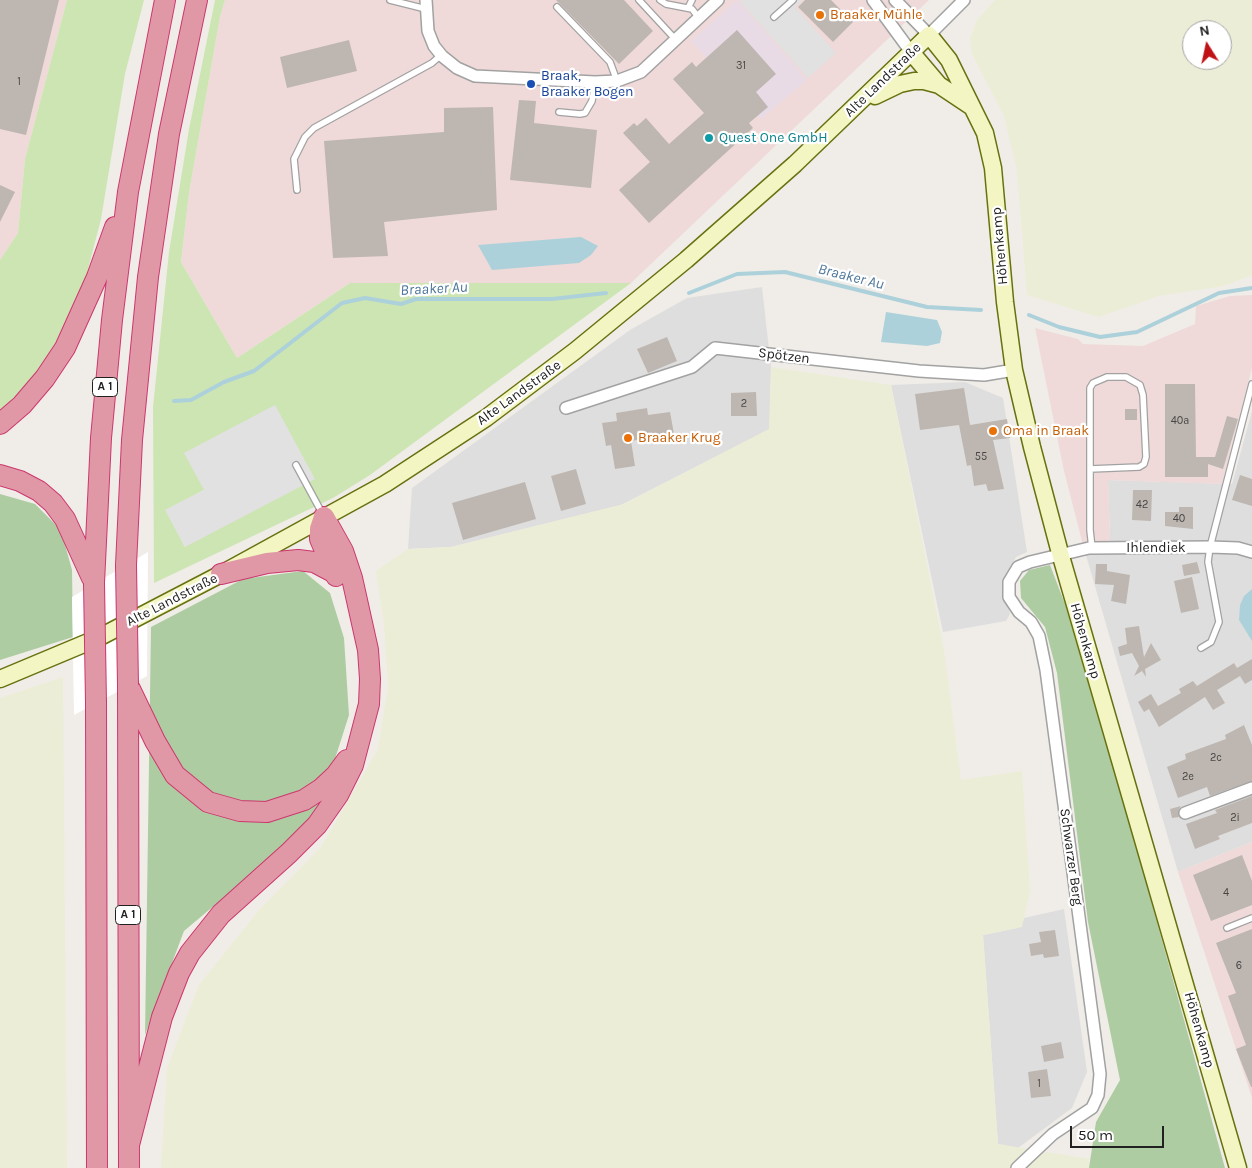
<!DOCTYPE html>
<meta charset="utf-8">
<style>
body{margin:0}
#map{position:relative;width:1252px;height:1168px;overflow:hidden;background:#f0ede8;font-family:Karla,sans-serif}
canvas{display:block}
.north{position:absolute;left:1182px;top:20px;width:50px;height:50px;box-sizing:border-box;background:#fff;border:1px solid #a6a6a6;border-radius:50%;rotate:350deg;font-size:14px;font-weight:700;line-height:20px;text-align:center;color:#212121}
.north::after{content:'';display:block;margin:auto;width:18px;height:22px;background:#c01216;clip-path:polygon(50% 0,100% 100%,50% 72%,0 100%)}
.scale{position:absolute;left:1070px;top:1126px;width:94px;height:22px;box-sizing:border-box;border:2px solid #212121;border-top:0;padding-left:6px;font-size:15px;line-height:18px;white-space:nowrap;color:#212121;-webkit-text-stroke:4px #fff;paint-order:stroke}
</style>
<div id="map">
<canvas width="1252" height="1168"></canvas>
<div class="north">N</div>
<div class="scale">50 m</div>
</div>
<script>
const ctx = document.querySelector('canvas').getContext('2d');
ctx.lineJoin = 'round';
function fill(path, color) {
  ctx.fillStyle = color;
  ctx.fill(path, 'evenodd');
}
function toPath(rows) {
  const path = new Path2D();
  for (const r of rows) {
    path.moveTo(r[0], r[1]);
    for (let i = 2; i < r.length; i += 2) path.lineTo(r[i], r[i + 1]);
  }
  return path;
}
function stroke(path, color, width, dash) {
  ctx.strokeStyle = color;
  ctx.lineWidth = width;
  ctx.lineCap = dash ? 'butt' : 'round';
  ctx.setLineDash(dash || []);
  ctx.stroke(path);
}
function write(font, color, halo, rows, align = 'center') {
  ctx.font = font + ' Karla,sans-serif';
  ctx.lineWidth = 4.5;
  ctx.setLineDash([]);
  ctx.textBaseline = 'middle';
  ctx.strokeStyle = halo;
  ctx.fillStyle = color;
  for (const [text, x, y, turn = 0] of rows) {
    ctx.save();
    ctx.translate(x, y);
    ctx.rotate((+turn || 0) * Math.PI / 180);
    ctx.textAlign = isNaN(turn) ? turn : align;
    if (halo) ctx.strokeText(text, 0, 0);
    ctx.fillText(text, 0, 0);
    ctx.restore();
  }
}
const residential = toPath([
 [762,287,771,367,770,429,621,505,451,547,408,549,412,488,630,330,687,298],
 [965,382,1003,398,1027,552,1016,557,1003,580,1010,614,1006,621,943,632,891,385],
 [1252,411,1252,842,1178,872,1083,545,1110,540,1108,480,1232,484],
 [1064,909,1087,1072,1072,1108,1018,1148,998,1144,983,935,1017,928,1024,918]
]);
const commercial = toPath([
 [0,0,67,0,25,159,18,233,0,260],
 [225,0,929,0,631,283,350,283,237,358,181,262,189,193,220,17],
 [1252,295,1252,368,1222,484,1108,480,1110,540,1083,545,1064,471,1035,328,1078,339,1083,344,1143,346,1195,324,1196,306,1230,296],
 [1252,842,1252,1098,1178,872]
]);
const industrial = toPath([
 [737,0,807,80,761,119,691,41]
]);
const farmland = toPath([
 [995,0,1252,0,1252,275,1224,286,1159,296,1099,317,1027,295,1017,170,1004,116,972,54,970,39,977,20],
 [1192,30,1222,30,1222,60,1192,60],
 [771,367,891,385,944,650,961,780,1022,771,1030,891,1022,927,983,935,998,1144,1089,1159,1089,1168,161,1168,167,1068,199,985,260,909,321,847,378,749,388,687,384,625,376,571,408,549,451,547,624,504,769,429],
 [63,677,67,1168,0,1168,0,698]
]);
const grass = toPath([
 [67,0,144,0,125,74,101,219,87,273,60,338,42,367,15,400,0,411,0,260,18,233,25,159],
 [215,0,225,0,220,17,189,193,181,262,237,358,350,283,631,283,370,475,333,498,154,583,153,407,169,252,189,129],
 [204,490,185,547,166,510]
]);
const forest = toPath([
 [0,494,35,504,61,530,72,570,73,637,0,660],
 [1050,565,1065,604,1142,868,1225,1168,1089,1168,1096,1122,1120,1080,1088,922,1057,673,1045,627,1021,598,1020,581,1029,570],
 [303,571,330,593,344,638,349,715,318,812,259,868,184,931,145,1035,151,627,243,579]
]);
const parking = toPath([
 [742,0,803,0,795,7,836,53,808,78,740,2],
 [275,405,315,479,185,547,165,510,204,490,184,453]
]);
const water = toPath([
 [581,237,598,246,591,255,579,263,492,270,478,245],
 [886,312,937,320,942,332,940,343,927,346,881,342],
 [1252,589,1252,641,1239,620,1240,605,1244,596]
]);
const pier = toPath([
 [148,552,147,676,74,715,72,597]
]);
const stream = toPath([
 [689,293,737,274,785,272,927,307,981,310],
 [1029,315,1059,327,1100,337,1137,332,1219,293,1252,288],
 [174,401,191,400,224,382,254,371,342,303,365,298,401,304,416,299,552,299,606,293]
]);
const building = toPath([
 [0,0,59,0,26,135,0,129],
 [556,0,624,0,653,31,619,64],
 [805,0,831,0,853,22,833,42,798,7],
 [737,30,776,74,756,92,768,107,749,123,753,128,649,223,619,190,650,162,623,133,634,123,637,126,646,118,669,144,704,113,673,79,692,62,696,67],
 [349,40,357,71,287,88,280,57],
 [519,100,536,101,534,123,597,130,591,188,510,180],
 [493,107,497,210,384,222,388,256,333,258,324,141,444,132,444,108],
 [0,185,15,192,0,222],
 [667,337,677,361,648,373,637,349],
 [1165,384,1195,384,1196,457,1215,457,1227,416,1238,419,1223,469,1208,464,1208,477,1165,477],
 [964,388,970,425,1007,419,1010,438,993,440,1004,489,988,491,986,484,974,486,971,465,967,466,959,425,920,430,915,394],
 [756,392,757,416,731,416,731,393],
 [647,408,648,415,670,412,674,434,631,441,635,466,615,469,611,445,606,446,602,423,617,421,616,413],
 [1125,409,1137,409,1137,420,1125,420],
 [576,469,586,504,561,511,551,476],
 [1240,475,1252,479,1252,506,1232,500],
 [525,482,536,519,463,540,452,503],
 [1133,490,1152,490,1151,521,1132,520],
 [1179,507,1193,507,1193,529,1165,526,1165,512,1179,512],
 [1197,562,1200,573,1184,576,1182,565],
 [1096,564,1107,564,1107,571,1130,575,1126,604,1111,601,1114,585,1095,584],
 [1192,577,1199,609,1181,613,1174,581],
 [1139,626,1144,657,1151,643,1161,660,1145,669,1146,677,1142,671,1134,676,1139,666,1132,653,1120,656,1118,647,1127,644,1125,628],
 [1252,659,1252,680,1245,684,1240,676,1217,690,1225,703,1213,710,1205,697,1159,727,1149,709,1144,712,1138,702,1151,694,1158,706,1181,693,1179,689,1193,681,1197,686,1234,663,1237,668],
 [1244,725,1252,745,1252,781,1210,796,1207,787,1178,798,1167,767,1186,759,1185,754,1226,739,1225,735],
 [1252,796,1252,823,1218,836,1220,839,1195,849,1186,824,1217,813,1215,810],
 [1181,806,1178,811,1179,817,1172,818,1170,809],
 [1242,855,1252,881,1252,905,1211,921,1193,875],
 [1252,929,1252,1087,1251,1087,1236,1049,1246,1045,1228,996,1236,993,1216,943],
 [1055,930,1059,956,1044,958,1043,954,1031,956,1029,944,1041,942,1039,932],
 [1061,1042,1064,1058,1044,1062,1041,1046],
 [1047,1069,1051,1096,1031,1098,1028,1072]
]);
const service = toPath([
 [390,0,426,9],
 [639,0,676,40],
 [660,0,666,4,692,9,699,18],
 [557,7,610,62,617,81],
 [688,8,692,0],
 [774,17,793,0],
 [559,112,580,114,585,113,592,101,595,82],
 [297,190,294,159,305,137,314,128,432,63,441,55],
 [296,465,322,513],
 [1090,469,1139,467,1144,464,1146,457,1143,395,1140,385,1126,377,1107,377,1093,383,1090,388,1090,530,1092,548],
 [1201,648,1211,642,1219,622,1208,562,1210,547,1252,384],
 [1227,928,1252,918]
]);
const minor = toPath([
 [426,0,428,31,434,46,442,56,457,68,475,76,595,82,617,81,641,72,718,0],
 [873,0,911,52],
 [895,0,929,35,964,0],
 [566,408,692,367,715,348,919,371,984,375,1014,370],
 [1185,813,1252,788],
 [1017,1168,1053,1134,1092,1108,1098,1095,1100,1074,1046,670,1039,636,1031,622,1019,612,1009,597,1009,582,1018,567,1030,562,1089,548,1210,547,1238,548,1252,552]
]);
const secondary = toPath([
 [911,52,939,85,972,107],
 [875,96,900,84,914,81,924,81,939,85],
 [0,679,98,638,221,574,385,484,486,418,575,351,686,260,795,164,929,35,949,60,985,133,993,168,1005,302,1014,370,1032,447,1060,553,1238,1168]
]);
const motorway = toPath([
 [0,424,22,405,45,378,65,348,97,277,115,227],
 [0,475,20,481,39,491,53,503,65,519,92,578],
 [324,517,320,529,320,539,336,576],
 [126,565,132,440,148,277,169,134,197,0],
 [221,574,267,563,298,560,314,562,333,572],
 [94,583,101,438,112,320,128,192,165,0],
 [128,685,129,1168],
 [130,689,155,741,175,775,208,802,240,811,267,812,304,800,321,789,336,775,347,760],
 [96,703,97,1168],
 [129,1145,162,1017,179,973,190,953,221,914,289,853,317,825,338,795,353,765,369,704,370,679,368,650,352,578,343,551,324,517]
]);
const motorwayBridge = toPath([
 [126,565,128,685],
 [94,583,96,703]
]);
const markers = [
 [820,15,5,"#e8710a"],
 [531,84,5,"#1a4fb4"],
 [709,138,5,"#0f9aa8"],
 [993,431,5,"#e8710a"],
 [628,438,5,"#e8710a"]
];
const numberNames = [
 ["31",741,66],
 ["1",19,82],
 ["2",744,404],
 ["40a",1180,421],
 ["55",981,457],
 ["42",1142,505],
 ["40",1179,519],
 ["2c",1216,758],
 ["2e",1188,777],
 ["2i",1235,818],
 ["4",1226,893],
 ["6",1239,966],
 ["1",1039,1084]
];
const shields = [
 [105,387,25],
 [128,915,25]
];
const shieldNames = [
 ["A 1",105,387],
 ["A 1",128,915]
];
const foodNames = [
 ["Braaker Mühle",830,15],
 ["Oma in Braak",1003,431],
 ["Braaker Krug",638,438]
];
const transitNames = [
 ["Braak,",541,76],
 ["Braaker Bogen",541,92]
];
const streetNames = [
 ["Alte Landstraße",883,80,-44],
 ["Höhenkamp",1000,246,-95],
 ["Spötzen",784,356,7],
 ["Alte Landstraße",519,393,-36],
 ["Ihlendiek",1156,548],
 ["Alte Landstraße",172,600,-27],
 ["Höhenkamp",1085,641,74],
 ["Schwarzer Berg",1071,857,82],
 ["Höhenkamp",1199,1030,74]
];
const cultureNames = [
 ["Quest One GmbH",719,138]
];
const waterNames = [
 ["Braaker Au",851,277,14],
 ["Braaker Au",434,289,-3]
];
fill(residential, '#dfdede');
fill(commercial, '#efdad9');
fill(industrial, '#e9dbe6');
fill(farmland, '#ecedd6');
fill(grass, '#cde5b3');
fill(forest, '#aecca1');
fill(parking, '#e1e1e1');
fill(water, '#add1da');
fill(pier, '#fff');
stroke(stream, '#add1da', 4);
fill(building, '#beb7b1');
stroke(service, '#a2a2a2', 8);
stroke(minor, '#a2a2a2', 14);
stroke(secondary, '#68710f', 19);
stroke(motorway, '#cc376e', 22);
stroke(service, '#fff', 5.5);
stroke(minor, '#fff', 11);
stroke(secondary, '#f3f5c2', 16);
stroke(motorway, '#e098a7', 20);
stroke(motorwayBridge, '#cc376e', 22, []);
stroke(motorwayBridge, '#e098a7', 20);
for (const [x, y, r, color] of markers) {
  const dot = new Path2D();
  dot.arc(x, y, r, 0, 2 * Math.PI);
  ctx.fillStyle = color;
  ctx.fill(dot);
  stroke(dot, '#fff', 2);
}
write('11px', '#484645', null, numberNames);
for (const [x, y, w] of shields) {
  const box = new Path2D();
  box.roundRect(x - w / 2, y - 9.5, w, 19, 4);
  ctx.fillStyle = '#fff';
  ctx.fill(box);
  stroke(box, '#212121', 1);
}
write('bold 12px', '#212121', null, shieldNames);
write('14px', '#c56008', '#fff', foodNames, 'left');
write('14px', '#164399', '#fff', transitNames, 'left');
write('14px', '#212121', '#fff', streetNames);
write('14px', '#0d838f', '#fff', cultureNames, 'left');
write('italic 15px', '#4e769a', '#fff', waterNames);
</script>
